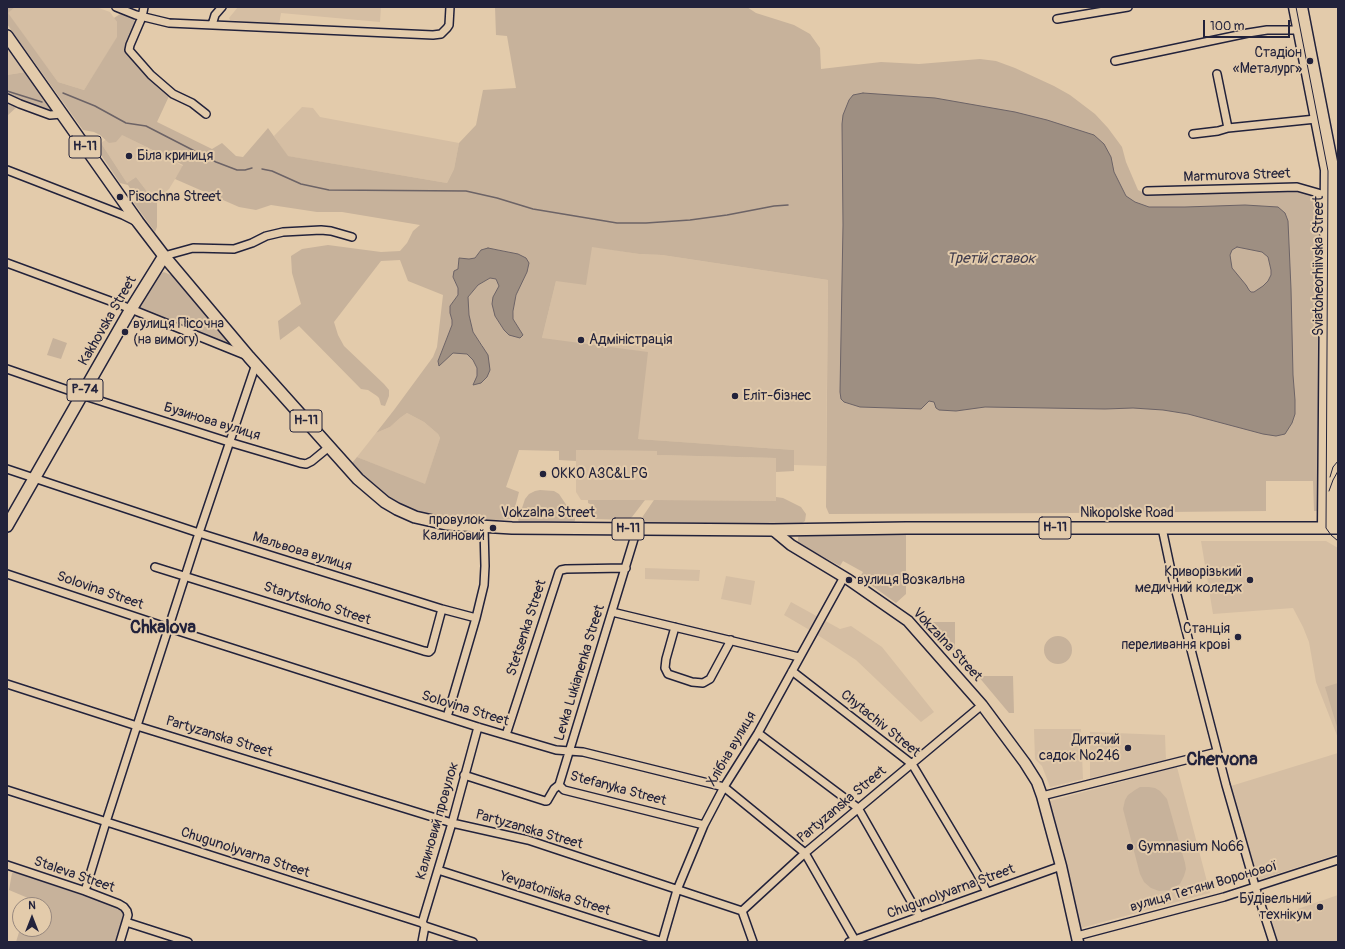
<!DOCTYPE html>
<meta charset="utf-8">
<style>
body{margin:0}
#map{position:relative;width:1345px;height:949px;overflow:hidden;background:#e3cbab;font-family:Pangolin,sans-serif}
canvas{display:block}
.frame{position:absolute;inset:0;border:8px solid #22223b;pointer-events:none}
.north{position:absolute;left:12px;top:897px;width:40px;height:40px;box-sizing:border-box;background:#e3cbab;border:1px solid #96877e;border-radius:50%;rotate:0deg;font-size:11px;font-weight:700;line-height:16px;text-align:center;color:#22223b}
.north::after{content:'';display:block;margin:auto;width:14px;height:18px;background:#22223b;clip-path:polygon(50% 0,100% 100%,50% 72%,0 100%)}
.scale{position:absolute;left:1203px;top:20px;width:87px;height:18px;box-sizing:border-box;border:2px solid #22223b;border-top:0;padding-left:5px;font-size:12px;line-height:14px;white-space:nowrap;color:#22223b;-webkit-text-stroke:3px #e3cbab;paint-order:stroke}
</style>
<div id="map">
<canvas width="1345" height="949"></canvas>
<div class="frame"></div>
<div class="north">N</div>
<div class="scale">100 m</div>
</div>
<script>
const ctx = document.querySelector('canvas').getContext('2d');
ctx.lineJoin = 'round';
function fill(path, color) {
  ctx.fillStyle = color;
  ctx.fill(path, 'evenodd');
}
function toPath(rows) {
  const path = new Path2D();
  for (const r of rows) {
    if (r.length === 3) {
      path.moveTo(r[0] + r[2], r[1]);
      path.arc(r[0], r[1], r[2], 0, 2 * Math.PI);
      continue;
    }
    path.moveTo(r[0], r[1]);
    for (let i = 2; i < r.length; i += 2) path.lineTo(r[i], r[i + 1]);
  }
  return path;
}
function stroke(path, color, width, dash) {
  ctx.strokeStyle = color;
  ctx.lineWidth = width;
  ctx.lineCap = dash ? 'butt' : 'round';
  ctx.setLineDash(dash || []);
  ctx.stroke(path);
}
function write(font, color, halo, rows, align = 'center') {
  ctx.font = font + ' Pangolin,sans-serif';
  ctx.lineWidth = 4;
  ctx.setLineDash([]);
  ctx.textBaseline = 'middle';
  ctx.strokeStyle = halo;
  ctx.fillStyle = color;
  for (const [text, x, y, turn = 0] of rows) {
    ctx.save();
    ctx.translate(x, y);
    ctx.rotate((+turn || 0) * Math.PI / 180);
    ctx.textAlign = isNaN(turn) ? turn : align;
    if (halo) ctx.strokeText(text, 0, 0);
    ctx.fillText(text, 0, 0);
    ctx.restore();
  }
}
const built = toPath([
 [15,7,96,7,110,12,117,22,118,37,84,90,58,82,7,13],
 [238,7,381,7,380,22,281,13,279,25,230,20,229,18],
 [7,36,32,71,7,75],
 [302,107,313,108,320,117,459,143,454,169,447,183,287,156,274,136],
 [117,132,183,166,169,189,157,200,152,198,136,177,127,183,101,143],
 [592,246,639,254,662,255,828,280,826,466,794,465,794,450,637,439,542,338,556,281],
 [407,413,424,422,438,434,440,438,425,485,357,457,376,433,390,427,400,418],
 [576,450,658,451,658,455,776,458,776,501,581,500,576,492],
 [1201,541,1326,541,1338,548,1338,738,1316,682,1309,642,1303,627,1293,608,1213,614],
 [645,568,700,570,699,581,645,579],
 [726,576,755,581,751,605,721,599],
 [791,602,840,629,851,626,882,647,934,712,921,722,856,660,813,632,784,615],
 [1034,729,1081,729,1083,779,1050,787,1042,766,1035,759],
 [1090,732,1165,735,1166,761,1090,778],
 [1338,753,1338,854,1258,880,1231,786],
 [1177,767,1210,893,1081,928,1050,801],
 [1338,895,1338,942,1273,942,1266,920]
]);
const green = toPath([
 [7,7,15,7,8,13,58,82,84,90,117,37,117,22,114,18,120,14,134,19,136,25,126,52,149,78,170,94,157,122,212,149,222,143,236,156,243,157,268,128,288,156,447,183,454,169,459,143,476,125,483,90,516,88,507,36,496,35,495,7,747,7,756,13,794,25,810,34,820,48,821,69,881,62,919,64,980,59,996,61,1015,68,1054,86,1070,95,1095,114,1108,128,1122,147,1126,162,1138,190,1146,194,1297,189,1320,196,1319,511,1314,511,1313,481,1266,481,1266,511,1069,513,829,514,826,507,828,280,662,255,639,254,592,247,586,285,556,281,542,338,648,352,638,439,794,450,794,471,776,472,776,458,657,455,657,451,576,450,576,461,559,460,559,451,519,450,506,487,519,492,512,519,498,520,494,523,454,520,437,517,411,509,396,503,377,490,353,470,352,463,357,457,425,484,440,438,438,434,424,422,407,413,400,418,390,427,376,433,394,410,433,357,437,347,443,295,408,281,400,260,381,261,334,322,338,335,344,346,384,384,389,390,389,396,385,406,381,405,379,398,377,396,368,390,361,389,299,326,280,340,278,321,301,304,292,273,291,256,302,249,328,245,381,252,400,251,407,243,413,231,420,225,342,212,317,212,271,205,256,210,239,207,175,179,183,165,122,135,116,142,109,143,100,135,94,132,83,130,7,24],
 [495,249,509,252,521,282,514,301,513,319,523,335,520,338,504,330,495,316,499,286,496,279,490,278,478,285,468,297,468,305,470,324,473,332,483,346,481,383,477,376,477,368,473,360,467,354,453,353,439,365,438,361,452,325,452,320,450,312,450,306,458,295,458,288,453,277,458,269,459,258,469,259,475,258,481,250],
 [32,71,62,114,50,115,20,104,7,116,7,75],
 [95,141,101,143,127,183,136,177,152,198,157,200,157,227,155,232,134,203,136,199,128,185,120,183,93,143],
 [164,272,173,276,238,349,138,307,157,276],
 [53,338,67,343,61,359,47,355],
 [540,490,554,491,559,494,575,518,575,521,572,523,520,523,518,520,525,499,529,494,535,491],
 [776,497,783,498,801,507,806,514,805,521,801,524,763,525,640,523,639,522,654,500,776,501],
 [588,500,645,500,632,517,627,520,594,519,590,513,594,513,594,505,590,504,588,503],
 [799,535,906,535,906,594,896,603,860,577,863,572,843,561,840,566,800,544,798,542,798,538],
 [927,622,955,622,955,649,954,650,950,650],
 [1058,650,14],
 [978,676,1013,676,1014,713,1009,713],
 [1338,683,1338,730,1325,687],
 [1140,787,1149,787,1155,788,1160,791,1167,799,1185,863,1186,869,1184,876,1180,884,1169,890,1159,891,1151,888,1144,882,1140,874,1123,809,1125,800,1128,795,1135,790],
 [12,873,17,873,119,908,123,911,125,915,117,942,16,942,20,929,44,929,44,905,27,905,28,898,9,890]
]);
const water = toPath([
 [863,93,935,98,1015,112,1047,120,1094,135,1104,144,1111,157,1114,172,1126,196,1135,202,1149,207,1185,207,1245,205,1278,207,1285,213,1288,221,1291,289,1293,375,1295,400,1295,414,1292,423,1285,434,1276,436,1263,434,1188,414,1163,410,1133,408,1105,409,985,407,956,411,939,410,936,408,934,402,929,401,921,409,860,407,844,402,841,399,840,392,843,225,842,124,843,115,849,100,853,95,863,93],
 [1237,247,1262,252,1268,257,1271,270,1271,275,1268,281,1263,286,1254,292,1251,292,1249,290,1246,285,1232,268,1230,255,1232,250,1237,247],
 [488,248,518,254,526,258,529,263,527,272,516,295,513,311,513,319,523,335,520,338,509,335,504,330,495,316,492,304,493,297,499,286,496,279,490,278,478,285,468,297,469,315,473,332,488,355,490,370,487,377,481,383,473,385,477,376,477,368,473,360,467,354,453,353,439,366,438,361,452,325,452,320,450,313,450,306,458,295,458,288,453,277,454,271,458,269,459,258,469,259,475,258,481,250,488,248]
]);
const stream = toPath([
 [7,91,42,102],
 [63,93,95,106,126,123,146,126,216,162,237,170,245,170,252,168],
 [262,169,272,171,301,184,329,190,466,191,497,198,533,209,617,223,646,223,690,220,727,215,774,206,788,205]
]);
const street = toPath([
 [116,7,136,15,169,23,433,35,441,34,447,28,449,25,450,7],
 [144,7,142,17,130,45,129,50,151,75,173,94,192,103,206,114],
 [1057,19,1128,7],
 [212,25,215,15,222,7],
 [1115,61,1248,33,1267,30,1298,30],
 [1217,74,1228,128],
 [7,98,20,104,50,115,62,114],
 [1193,134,1218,131,1228,128,1316,119],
 [7,170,123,215,137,222],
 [1147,191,1297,187,1325,195],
 [164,256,193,248,234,249,252,243,266,236,283,232,321,230,331,231,352,237],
 [7,263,121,305,245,355],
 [7,369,88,397,229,442,300,463,306,464,312,461,329,447],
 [7,469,199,533,442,609,476,618,484,585,485,566,484,527],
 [1162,528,1173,580,1226,785,1255,886,1273,942],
 [155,567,424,651,429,652,431,650,442,609],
 [7,574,169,628,478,727,556,750,583,752,724,787,805,853,856,942],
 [612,612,799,657],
 [675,627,666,659,665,668,668,674,692,682,703,683,710,679,731,640],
 [792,671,912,764,977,873,987,892],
 [7,684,137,726,452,823,528,840,742,911,805,853,982,705],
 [447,717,476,618],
 [758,733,858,808,920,917],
 [506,735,559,572,561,570,566,569,626,568],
 [464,775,545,801,547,801,554,789,559,785,564,790,704,825],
 [559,785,637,529],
 [7,790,422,923,425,926,473,942],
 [1042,796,1217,752],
 [7,865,85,891,119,904,124,907,127,911,128,915,126,922,188,942],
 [438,870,663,942],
 [85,891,106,822,199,533,256,364],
 [742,911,753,942],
 [422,923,452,823,478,727],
 [1077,936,1224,897,1338,860],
 [120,942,126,922],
 [422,942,425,926],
 [662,942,677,890,704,825,724,787,758,733,844,577],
 [849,942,1061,866]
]);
const secondary = toPath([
 [1294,7,1326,170,1323,528],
 [1302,7,1334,172,1333,528],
 [773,530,791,545,849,580,908,621,982,705,1025,763,1037,782,1042,796,1061,866,1078,942]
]);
const primary = toPath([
 [7,36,138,222,164,256,249,357,358,479,385,502,397,509,415,517,446,524,512,528,773,530,906,528,1338,528],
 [7,526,131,309,164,256]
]);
const tram = toPath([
 [1296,7,1328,171,1326,528,1331,535,1338,541],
 [1330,477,1333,467,1338,461],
 [1329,491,1333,480,1338,471]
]);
const markers = [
 [1310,61,4,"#22223b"],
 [129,156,4,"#22223b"],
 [120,197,4,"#22223b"],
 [125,332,4,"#22223b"],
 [581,340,4,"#22223b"],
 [735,396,4,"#22223b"],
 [543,474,4,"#22223b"],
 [493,528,4,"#22223b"],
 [849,580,4,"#22223b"],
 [1250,580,4,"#22223b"],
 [1238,637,4,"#22223b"],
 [1128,748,4,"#22223b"],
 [1130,847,4,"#22223b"],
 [1320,907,4,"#22223b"]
];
const shields = [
 [85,147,32],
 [85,390,36],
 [306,421,32],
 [1055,528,32],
 [628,529,32]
];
const shieldNames = [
 ["Н-11",85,147],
 ["Р-74",85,390],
 ["Н-11",306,421],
 ["Н-11",1055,528],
 ["Н-11",628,529]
];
const poiNames = [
 ["Стадіон",1302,53,"right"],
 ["«Металург»",1302,69,"right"],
 ["Біла криниця",137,156],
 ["Pisochna Street",128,197],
 ["вулиця Пісочна",133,324],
 ["(на вимогу)",133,340],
 ["Адміністрація",589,340],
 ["Еліт-бізнес",743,396],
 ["ОККО АЗС&LPG",551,474],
 ["провулок",485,520,"right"],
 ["Калиновий",485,536,"right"],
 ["Криворізький",1242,572,"right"],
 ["медичний коледж",1242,588,"right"],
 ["вулиця Возкальна",857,580],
 ["Станція",1230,629,"right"],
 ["переливання крові",1230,645,"right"],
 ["Дитячий",1120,740,"right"],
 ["садок №246",1120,756,"right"],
 ["Gymnasium №66",1138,847],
 ["Будівельний",1312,899,"right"],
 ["технікум",1312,915,"right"]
];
const streetNames = [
 ["Marmurova Street",1237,176,-2],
 ["Sviatoheorhiivska Street",1319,266,-90],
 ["Kakhovska Street",108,321,-60],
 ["Бузинова вулиця",212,422,17],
 ["Vokzalna Street",548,513],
 ["Nikopolske Road",1127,513],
 ["Мальвова вулиця",302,552,17],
 ["Solovina Street",100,591,19],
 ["Starytskoho Street",317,604,18],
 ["Stetsenka Street",527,628,-72],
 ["Vokzalna Street",947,645,47],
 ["Levka Lukianenka Street",580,673,-73],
 ["Solovina Street",465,709,17],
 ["Chytachiv Street",880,724,39],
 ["Partyzanska Street",219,737,17],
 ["Хлібна вулиця",732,749,-60],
 ["Stefanyka Street",618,789,15],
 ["Partyzanska Street",842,805,-40],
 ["Калиновий провулок",438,821,-74],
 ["Partyzanska Street",529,830,16],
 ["Chugunolyvarna Street",245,853,18],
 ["Staleva Street",74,875,19],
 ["вулиця Тетяни Воронової",1204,887,-16],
 ["Chugunolyvarna Street",951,892,-20],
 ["Yevpatoriiska Street",555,894,18]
];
const waterNames = [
 ["Третій ставок",991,259]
];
const districtNames = [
 ["Chkalova",163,628],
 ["Chervona",1222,760]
];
fill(built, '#d5bea3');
fill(green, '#c7b29b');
fill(water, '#9e8f82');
stroke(water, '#6c6366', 1);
stroke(stream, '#6c6366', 1.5);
stroke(street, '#22223b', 10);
stroke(secondary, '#22223b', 13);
stroke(primary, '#22223b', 14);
stroke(street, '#e3cbab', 7);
stroke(secondary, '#e3cbab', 10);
stroke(primary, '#e3cbab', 11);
stroke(tram, '#22223b', 1);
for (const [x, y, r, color] of markers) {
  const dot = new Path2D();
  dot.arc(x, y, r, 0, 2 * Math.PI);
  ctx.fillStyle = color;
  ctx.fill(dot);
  stroke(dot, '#e3cbab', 1.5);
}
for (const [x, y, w] of shields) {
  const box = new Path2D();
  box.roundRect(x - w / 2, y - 11, w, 22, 3);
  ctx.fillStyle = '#e3cbab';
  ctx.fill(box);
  stroke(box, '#22223b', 1);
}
write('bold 13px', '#22223b', null, shieldNames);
write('14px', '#22223b', '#e3cbab', poiNames, 'left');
write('14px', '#22223b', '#e3cbab', streetNames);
write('italic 15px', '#413d4d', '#e3cbab', waterNames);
write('bold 18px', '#22223b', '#e3cbab', districtNames);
</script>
